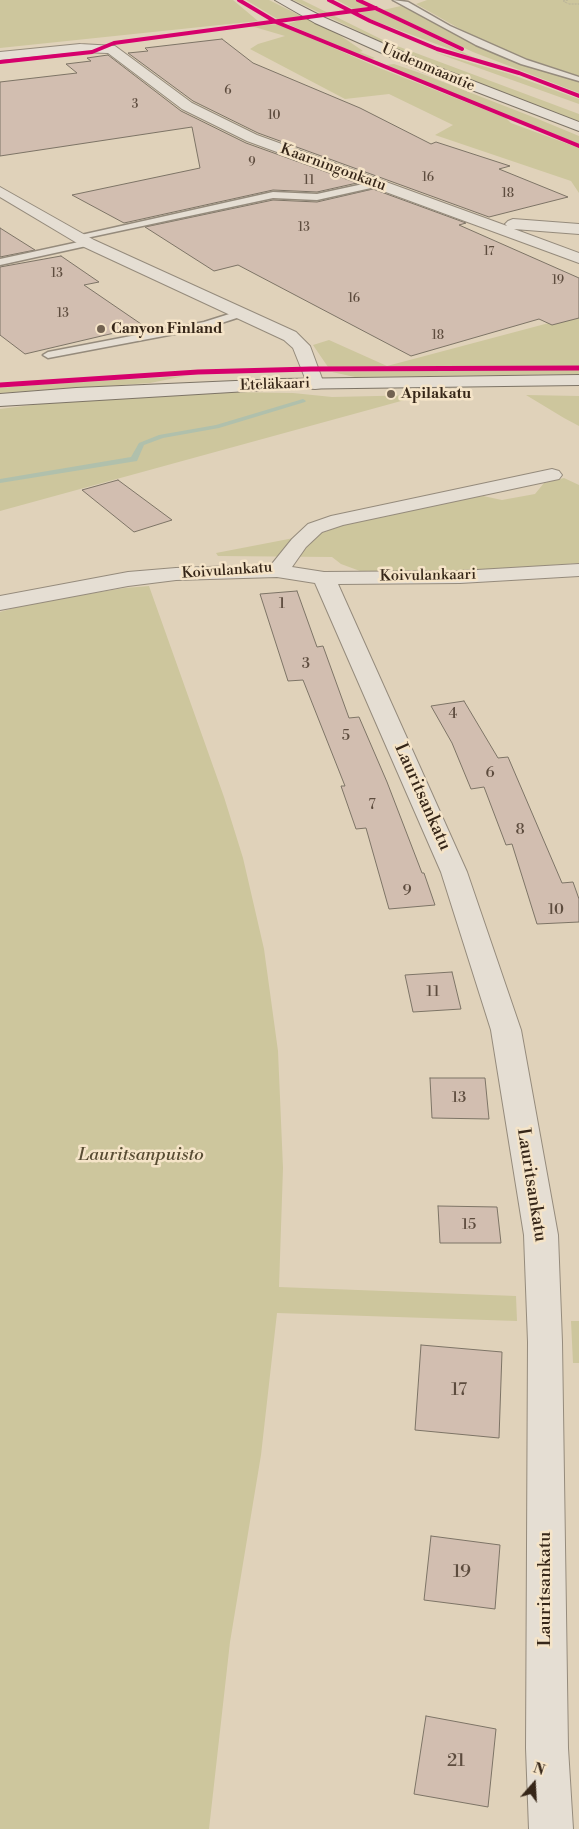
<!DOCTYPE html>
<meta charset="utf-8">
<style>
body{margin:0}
#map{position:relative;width:579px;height:1829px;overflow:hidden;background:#e0d2ba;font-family:"Libre Bodoni",serif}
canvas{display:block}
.north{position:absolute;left:509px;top:1759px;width:50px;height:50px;-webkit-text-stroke:4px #f5e4c8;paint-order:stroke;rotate:19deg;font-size:14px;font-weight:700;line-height:20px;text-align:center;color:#362618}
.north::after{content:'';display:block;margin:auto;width:18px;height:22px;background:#362618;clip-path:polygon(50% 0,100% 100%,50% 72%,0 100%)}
</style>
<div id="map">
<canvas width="579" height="1829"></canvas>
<div class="north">N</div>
</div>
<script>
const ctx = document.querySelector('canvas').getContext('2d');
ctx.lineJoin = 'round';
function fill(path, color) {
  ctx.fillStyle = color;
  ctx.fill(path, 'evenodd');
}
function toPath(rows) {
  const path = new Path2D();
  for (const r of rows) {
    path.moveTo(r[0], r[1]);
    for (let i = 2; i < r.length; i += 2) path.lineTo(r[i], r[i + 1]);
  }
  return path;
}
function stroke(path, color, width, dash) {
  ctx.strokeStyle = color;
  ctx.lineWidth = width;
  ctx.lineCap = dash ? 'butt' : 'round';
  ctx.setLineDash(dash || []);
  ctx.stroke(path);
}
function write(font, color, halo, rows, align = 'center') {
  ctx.font = font + ' "Libre Bodoni",serif';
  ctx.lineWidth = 5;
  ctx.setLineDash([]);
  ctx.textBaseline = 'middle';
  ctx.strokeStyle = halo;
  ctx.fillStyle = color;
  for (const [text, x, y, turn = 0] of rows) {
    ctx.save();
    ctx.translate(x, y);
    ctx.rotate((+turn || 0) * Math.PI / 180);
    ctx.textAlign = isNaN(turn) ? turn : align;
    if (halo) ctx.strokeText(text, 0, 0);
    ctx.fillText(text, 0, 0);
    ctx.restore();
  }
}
const green = toPath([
 [0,0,233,0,258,21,0,48],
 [246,0,269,0,341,36,363,51,360,52,375,58,368,60,288,24,299,20,295,18,279,20],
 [293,0,302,0,389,43,579,114,579,122,419,60],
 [337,0,356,0,369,6,358,10,378,11,479,60,372,20],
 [427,0,579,0,579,76,525,58,476,38,416,4],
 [401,6,484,48,579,81,579,93,473,52,383,10],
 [279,24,377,67,506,118,511,123,579,148,579,193,571,181,435,135,453,125,389,94,345,99,250,49,258,44,285,36,251,26],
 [434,52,510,74,579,99,579,104],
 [377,61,386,65,394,64,420,73,538,119,579,136,579,144,373,62],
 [579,315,579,366,328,367,313,345,329,340,387,366],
 [579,369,579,374,355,377,332,372],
 [185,376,150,383,0,393,0,388,34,385],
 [224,392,293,393,332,397,423,395,0,511,0,409,79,399],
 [526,395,579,396,579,426,564,418],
 [564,478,579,485,579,563,503,569,395,572,360,571,341,564,332,557,218,556,216,553,325,532,341,526,443,503,483,496,502,500,535,494,544,483],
 [149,586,224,797,243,858,264,949,278,1051,283,1168,279,1287,516,1296,517,1321,277,1313,261,1455,230,1642,209,1829,0,1829,0,612,31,603,125,588],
 [571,1321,579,1321,579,1363,573,1363]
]);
const stream = toPath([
 [303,399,306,401,305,402,219,428,163,438,144,445,137,461,0,483,0,479,131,457,139,443,159,435,216,425,303,399]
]);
const building = toPath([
 [222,39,253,63,360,108,431,144,436,142,510,166,499,169,568,197,489,217,258,133,193,101,128,53,148,51,145,48,222,39],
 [108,55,181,111,246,143,357,183,317,192,273,190,124,223,72,195,200,168,192,127,0,156,0,82,77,73,66,64,91,61,87,58,108,55],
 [373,189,466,223,459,225,579,278,579,318,552,325,539,319,411,356,238,265,214,271,145,227,273,200,317,202,373,189],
 [0,228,35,250,0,257,0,228],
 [61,256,99,282,84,285,144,326,25,354,0,335,0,267,61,256],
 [118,480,172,520,134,532,82,490,118,480],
 [297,591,317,647,323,646,349,718,359,717,387,782,422,873,424,873,435,905,389,909,366,828,356,829,341,786,345,786,303,680,288,681,260,594,297,591],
 [464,701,498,758,508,757,562,883,573,882,579,899,579,922,537,924,512,844,506,845,484,787,471,789,452,743,431,706,464,701],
 [452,972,461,1009,413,1012,405,975,452,972],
 [430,1078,485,1078,489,1119,432,1118,430,1078],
 [438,1206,497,1207,501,1243,440,1243,438,1206],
 [421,1345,502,1352,499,1438,415,1430,421,1345],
 [431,1536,500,1545,495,1609,424,1600,431,1536],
 [426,1716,496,1729,488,1807,414,1794,426,1716]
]);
const path = toPath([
 [568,0,563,1,569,4,579,4]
]);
const service = toPath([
 [393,0,408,2,450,26,527,60,579,77,579,81,521,64,476,45,393,0],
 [377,181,380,182,380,186,317,200,273,198,77,240,72,237,273,192,317,194,377,181],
 [88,240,93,243,91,245,0,265,0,259,88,240],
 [242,310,247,313,246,315,206,328,48,358,43,355,48,352,204,322,242,310]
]);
const minor = toPath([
 [80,44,115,46,192,103,257,135,507,226,505,224,508,221,513,219,579,224,579,234,514,229,579,253,579,263,247,141,182,109,108,53,80,52,0,60,0,52,80,44],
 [0,187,94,240,296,332,310,346,324,384,321,388,315,389,309,388,293,348,284,340,82,246,0,197,0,187],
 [552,469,559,471,562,475,559,479,343,525,322,532,306,547,292,567,324,572,460,571,579,564,579,576,460,583,338,584,467,872,521,1030,558,1235,562,1342,568,1748,573,1829,529,1829,526,1748,528,1342,524,1235,491,1030,441,872,315,583,277,577,176,580,128,586,0,610,0,596,128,572,176,568,271,565,292,539,308,524,331,516,552,469]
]);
const secondary = toPath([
 [275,0,290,0,323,17,432,65,579,122,579,131,422,71,315,23,275,0],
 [579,375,579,385,281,389,0,406,0,394,76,388,281,379,579,375]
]);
const cyclewayFar1 = toPath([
 [239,0,276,22,579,146],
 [329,0,370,21,437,49,519,73,579,96],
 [358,0,462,49],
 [0,62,92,52,114,43,376,8]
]);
const cycleway = toPath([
 [0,385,198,372,311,369,579,368]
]);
const markers = [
 [101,329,5,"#726251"],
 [391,394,5,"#726251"]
];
const farNumbernames = [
 ["6",228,91],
 ["3",135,105],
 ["10",274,116],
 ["9",252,163],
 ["16",428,178],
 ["11",309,181],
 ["18",508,194],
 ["13",304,228],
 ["17",489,252],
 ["13",57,274],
 ["19",558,281],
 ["16",354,299],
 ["13",63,314],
 ["18",438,336]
];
const farStreetnames = [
 ["Uudenmaantie",428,68,23],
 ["Kaarningonkatu",333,168,20],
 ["Eteläkaari",275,385,-2],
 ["Koivulankatu",227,571,-4],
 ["Koivulankaari",428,576,-1]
];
const farPoinames = [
 ["Canyon Finland",111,329],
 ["Apilakatu",401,394]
];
const numberNames = [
 ["1",282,604],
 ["3",306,664],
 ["4",453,714],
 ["5",346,736],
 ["6",490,773],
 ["7",372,805],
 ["8",520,830],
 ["9",407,891],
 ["10",556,910],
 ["11",433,992],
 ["13",459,1098],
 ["15",469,1225]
];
const streetNames = [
 ["Lauritsankatu",422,797,66],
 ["Lauritsankatu",531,1185,81],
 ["Lauritsankatu",546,1589,-90]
];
const parkNames = [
 ["Lauritsanpuisto",141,1156]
];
const nearNumbernames = [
 ["17",459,1391],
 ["19",462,1573],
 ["21",456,1762]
];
fill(green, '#cdc69d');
fill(stream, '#b0c0ac');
fill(building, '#d2beb0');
stroke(building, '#7d7466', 1);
stroke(service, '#958b7c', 3);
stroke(minor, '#958b7c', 2);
stroke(secondary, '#7d7466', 2);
stroke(path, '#a69f95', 1, [0.5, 1]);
fill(service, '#e5ded3');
fill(minor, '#e5ded3');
fill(secondary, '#e5ded3');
stroke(cyclewayFar1, '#d6006c', 4);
stroke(cycleway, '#d6006c', 5);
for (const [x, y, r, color] of markers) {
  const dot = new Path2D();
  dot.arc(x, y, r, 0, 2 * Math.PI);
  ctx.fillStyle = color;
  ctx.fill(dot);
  stroke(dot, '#f5e4c8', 2);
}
write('12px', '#5d4c3e', null, farNumbernames);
write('15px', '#362618', '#f5e4c8', farStreetnames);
write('bold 15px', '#362618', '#f5e4c8', farPoinames, 'left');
write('15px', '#5d4c3e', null, numberNames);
write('18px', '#362618', '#f5e4c8', streetNames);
write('italic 18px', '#584c33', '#f5e4c8', parkNames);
write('18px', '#5d4c3e', null, nearNumbernames);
</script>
